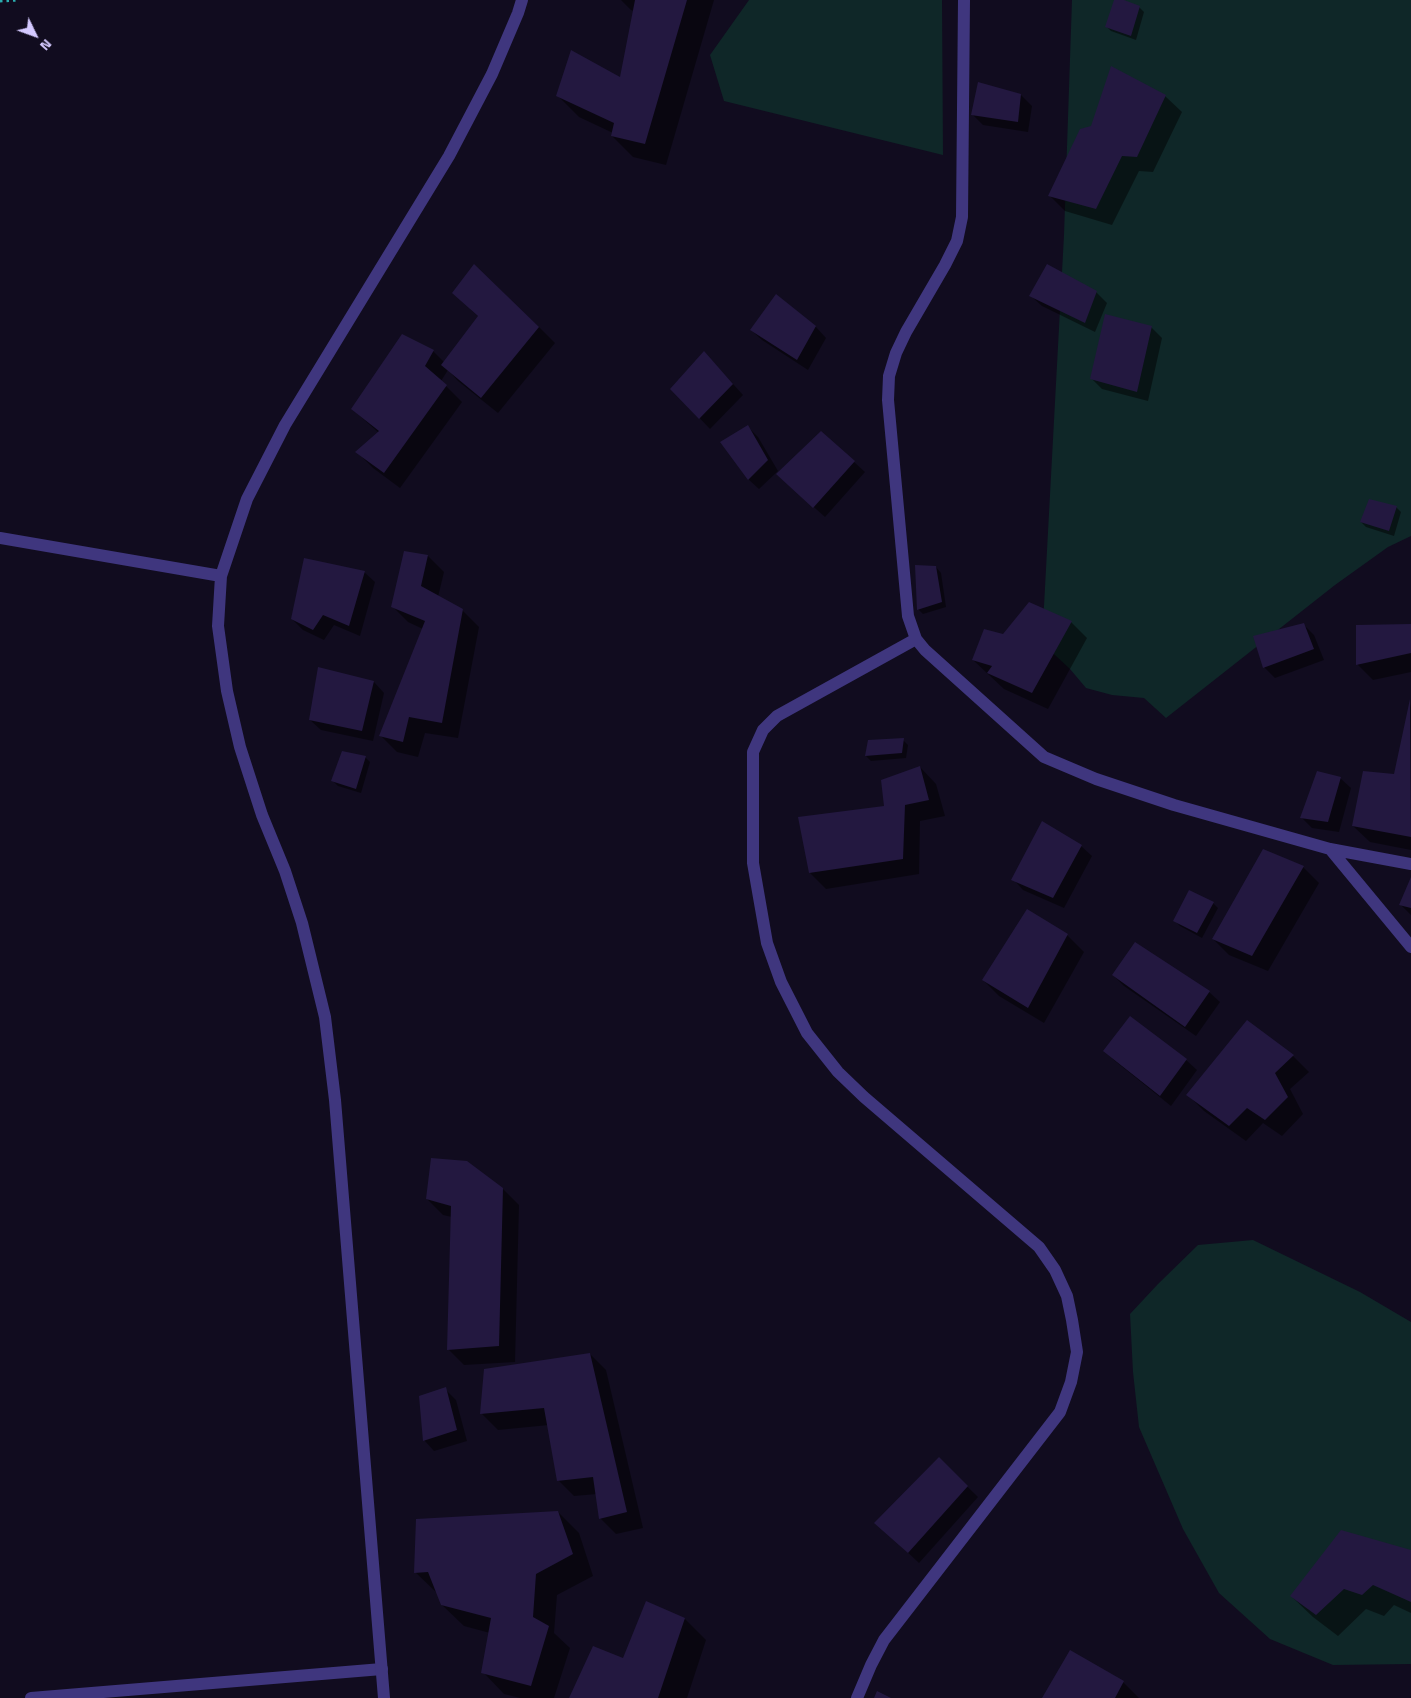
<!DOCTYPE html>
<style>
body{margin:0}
#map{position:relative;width:1411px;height:1698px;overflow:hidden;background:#110c1f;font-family:"Titillium Web",sans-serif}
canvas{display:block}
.north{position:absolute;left:10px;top:10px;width:50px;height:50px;-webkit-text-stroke:4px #110c1f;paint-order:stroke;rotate:132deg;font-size:14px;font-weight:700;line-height:20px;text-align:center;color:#d4c9ff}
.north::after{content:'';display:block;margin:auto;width:18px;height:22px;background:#d4c9ff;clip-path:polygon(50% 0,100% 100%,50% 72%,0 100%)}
</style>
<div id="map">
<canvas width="1411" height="1698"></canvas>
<div class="north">N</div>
</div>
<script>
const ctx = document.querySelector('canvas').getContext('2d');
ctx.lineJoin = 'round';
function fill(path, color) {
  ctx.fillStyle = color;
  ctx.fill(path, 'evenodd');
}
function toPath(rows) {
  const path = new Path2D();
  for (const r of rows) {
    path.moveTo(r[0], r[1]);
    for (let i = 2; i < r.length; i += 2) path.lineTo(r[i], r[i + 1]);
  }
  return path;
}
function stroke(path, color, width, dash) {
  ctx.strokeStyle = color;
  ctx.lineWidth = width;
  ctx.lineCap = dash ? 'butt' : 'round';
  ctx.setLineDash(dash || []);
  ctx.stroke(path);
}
const green = toPath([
 [749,0,942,0,943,155,724,101,710,55],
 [1072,0,1411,0,1411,536,1388,547,1335,585,1166,718,1144,698,1112,695,1086,688,1070,669,1042,643,1064,235],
 [1253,1240,1360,1292,1411,1322,1411,1664,1333,1665,1270,1639,1219,1593,1183,1529,1139,1427,1133,1372,1130,1314,1158,1284,1198,1245]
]);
const shadow = toPath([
 [621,0,714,0,666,165,633,157,612,136,613,133,579,117,558,96,621,79,634,11,631,10],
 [1115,0,1121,0,1139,7,1144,12,1136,40,1111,31,1106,26],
 [1021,95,1032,106,1028,132,983,125,972,114],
 [1165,96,1182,112,1153,172,1139,171,1112,225,1065,211,1049,195],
 [1096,292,1107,303,1095,332,1042,306,1031,296],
 [777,296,816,327,826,338,808,370,762,340,751,330],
 [470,309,539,327,555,343,498,413,458,381,448,370,441,381,462,402,400,488,373,468,357,452,379,433,352,409,433,351,444,362,479,317],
 [1151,327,1162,338,1148,401,1102,389,1092,379],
 [714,363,743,395,710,429,672,389],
 [748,427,758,437,778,471,759,489,748,479],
 [821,432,865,472,825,517,789,485],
 [1396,507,1401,512,1394,536,1366,527,1361,522],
 [405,552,428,556,444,572,438,597,462,610,479,627,458,738,425,733,418,757,397,752,381,736,423,629,408,622,392,606],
 [936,567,941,573,946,607,923,614,918,609],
 [364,572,375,582,360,636,334,625,324,640,303,630,292,619],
 [1071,622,1087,638,1048,709,1004,689,973,660,1003,636],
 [1303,624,1314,635,1324,660,1275,678,1264,667],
 [1411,625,1411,672,1373,680,1357,664],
 [374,682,384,693,373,741,321,730,310,720],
 [1411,703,1411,850,1370,842,1353,826,1395,776],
 [903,740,908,745,906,758,871,761,866,756,869,741],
 [365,757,370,762,361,793,338,786,333,781],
 [920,767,936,784,945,816,920,821,919,874,826,889,810,873,885,807],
 [1340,778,1351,788,1339,832,1312,828,1302,818],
 [1081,846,1092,856,1064,908,1023,890,1013,879],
 [1303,867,1319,883,1268,971,1229,955,1213,939],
 [1411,880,1411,915,1401,905],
 [1213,903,1218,908,1202,938,1180,926,1175,921],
 [1028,911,1067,935,1084,952,1044,1023,999,996,983,980],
 [1113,975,1209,992,1220,1002,1196,1036,1124,986],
 [1247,1022,1293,1056,1309,1072,1290,1089,1303,1114,1282,1136,1263,1123,1246,1141,1204,1111,1188,1095],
 [1104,1051,1186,1060,1197,1070,1171,1106,1115,1061],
 [503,1189,519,1205,515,1362,464,1365,448,1349,452,1217,443,1215,427,1199],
 [590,1354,606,1370,643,1528,616,1534,600,1518,597,1494,574,1496,558,1480,549,1425,498,1430,482,1414],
 [445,1389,456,1400,467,1441,434,1451,424,1440],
 [939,1459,978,1497,919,1563,887,1533],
 [558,1512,579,1533,593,1576,557,1595,554,1633,570,1648,554,1698,520,1698,504,1694,483,1672,490,1633,464,1626,442,1605,437,1593,415,1572],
 [1411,1551,1411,1613,1394,1605,1384,1616,1366,1609,1338,1636,1313,1617,1291,1596],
 [685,1619,706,1640,687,1698,570,1698],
 [1123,1682,1139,1698,1043,1698]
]);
const building = toPath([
 [635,0,687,0,645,144,611,136,614,123,556,96,571,50,620,77],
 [1114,0,1124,0,1140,6,1131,36,1105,27],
 [1111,66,1166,95,1137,157,1122,156,1096,209,1048,196,1080,129,1091,126],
 [978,82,1021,94,1018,122,971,115],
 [474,264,539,327,481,398,441,365,478,316,452,293],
 [1047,264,1097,291,1085,323,1029,296],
 [776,294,816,326,797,360,750,330],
 [1105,314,1152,326,1137,392,1090,379],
 [402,334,434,350,425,366,447,385,384,473,355,452,379,431,351,409],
 [704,351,733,384,699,419,670,389],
 [748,425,768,460,748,480,720,442],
 [821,431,855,461,813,508,776,474],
 [1369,499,1397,506,1389,531,1360,522],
 [404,551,428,555,421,586,463,609,442,723,409,717,403,742,379,736,425,621,391,607],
 [304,558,365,571,349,626,323,615,313,630,291,619],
 [915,565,936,566,942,602,917,610],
 [1029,602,1072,621,1032,693,987,673,992,666,972,660,984,629,1003,634],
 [1304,623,1314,649,1263,668,1253,636],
 [1411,624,1411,653,1356,665,1356,625],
 [318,667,374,681,362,731,309,720],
 [1410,699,1411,837,1352,826,1363,771,1394,774],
 [904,738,902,753,865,756,868,740],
 [342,751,366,756,356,789,331,781],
 [920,766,929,800,905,805,903,859,809,873,798,817,884,806,881,780],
 [1317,771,1341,777,1328,822,1300,818],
 [1042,821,1082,845,1053,898,1011,880],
 [1263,849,1304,866,1252,956,1212,939],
 [1411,877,1411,908,1399,905],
 [1189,890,1214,902,1197,933,1173,921],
 [1027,909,1068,934,1028,1008,982,980],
 [1135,942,1210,991,1185,1027,1112,975],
 [1130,1016,1187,1059,1160,1096,1103,1051],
 [1247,1020,1294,1055,1275,1073,1288,1097,1265,1120,1247,1108,1229,1126,1186,1095],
 [431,1158,467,1161,503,1188,499,1346,447,1350,451,1206,426,1199],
 [590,1353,627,1512,599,1519,593,1477,557,1481,544,1408,480,1414,484,1369],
 [446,1387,457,1430,423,1441,419,1396],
 [939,1457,968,1486,908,1553,874,1523],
 [558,1511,573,1554,536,1574,533,1617,549,1626,531,1686,481,1673,491,1618,441,1605,428,1572,414,1573,416,1519],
 [1341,1530,1411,1550,1411,1602,1373,1585,1362,1595,1344,1589,1316,1615,1290,1596],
 [646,1601,685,1618,658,1698,569,1698,593,1646,623,1658],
 [1070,1650,1124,1681,1115,1698,1042,1698],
 [877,1691,891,1698,874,1698]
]);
const path = toPath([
 [0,1,18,0]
]);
const minor = toPath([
 [964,0,962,217,957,241,945,265,906,332,896,353,889,376,888,400,908,616,916,639,925,650,1044,757,1096,779,1174,805,1330,849,1411,864],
 [1330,849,1411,947],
 [31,1698,382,1669],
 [857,1698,871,1665,884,1640,1060,1412,1071,1382,1077,1352,1072,1320,1067,1296,1055,1270,1039,1247,864,1097,838,1072,807,1033,781,982,767,943,753,863,753,752,763,730,777,716,916,639]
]);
const tertiary = toPath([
 [0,538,221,576],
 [384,1698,335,1100,325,1017,302,923,285,871,262,815,240,747,227,691,218,626,221,576,247,499,285,425,449,156,492,74,518,13,522,0]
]);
fill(green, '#0f2728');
fill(shadow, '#0007');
fill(building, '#231840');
stroke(path, '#2caeb0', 3, [2.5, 4]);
stroke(minor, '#3f367e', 12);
stroke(tertiary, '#3f367e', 12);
</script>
